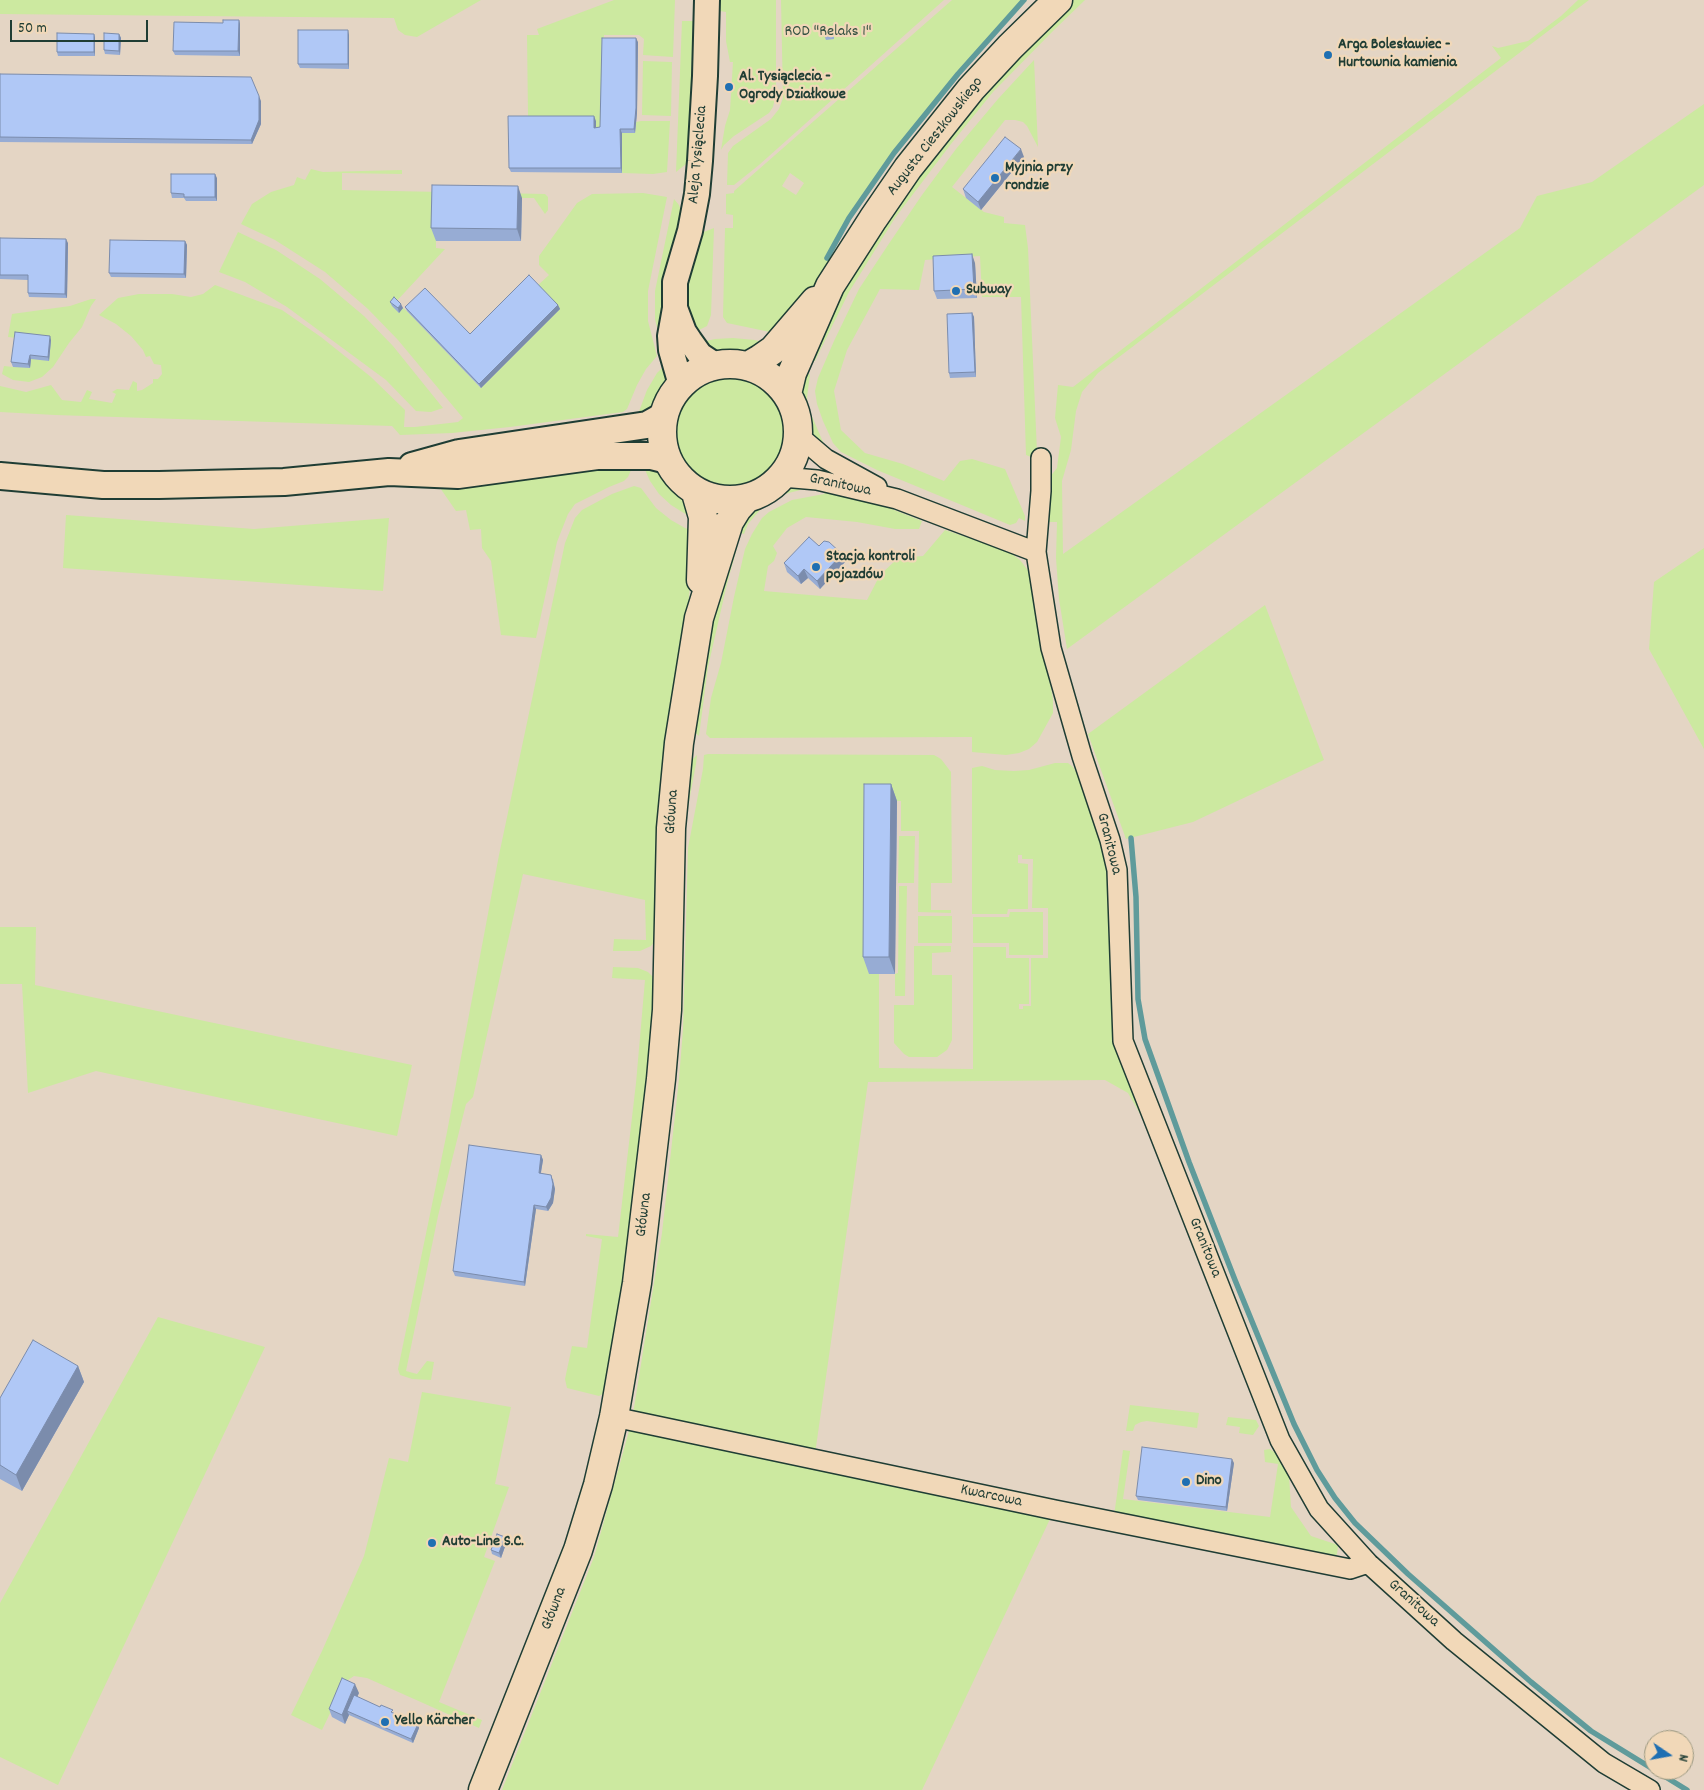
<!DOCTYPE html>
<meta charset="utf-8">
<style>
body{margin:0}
#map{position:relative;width:1704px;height:1790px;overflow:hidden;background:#e4d5c4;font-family:Dekko,sans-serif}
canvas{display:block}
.north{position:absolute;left:1644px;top:1730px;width:50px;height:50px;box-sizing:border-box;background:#f1d8b8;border:1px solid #9d9a83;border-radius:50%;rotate:102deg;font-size:14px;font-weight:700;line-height:20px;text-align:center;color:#1f3d34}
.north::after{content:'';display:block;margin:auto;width:18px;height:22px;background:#1f6fb2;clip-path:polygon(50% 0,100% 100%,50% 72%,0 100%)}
.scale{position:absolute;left:10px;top:20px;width:138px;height:22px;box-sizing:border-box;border:2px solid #1f3d34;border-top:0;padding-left:6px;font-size:15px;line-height:18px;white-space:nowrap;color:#1f3d34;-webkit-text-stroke:4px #f1d8b8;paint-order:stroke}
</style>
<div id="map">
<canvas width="1704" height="1790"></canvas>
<div class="north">N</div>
<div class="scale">50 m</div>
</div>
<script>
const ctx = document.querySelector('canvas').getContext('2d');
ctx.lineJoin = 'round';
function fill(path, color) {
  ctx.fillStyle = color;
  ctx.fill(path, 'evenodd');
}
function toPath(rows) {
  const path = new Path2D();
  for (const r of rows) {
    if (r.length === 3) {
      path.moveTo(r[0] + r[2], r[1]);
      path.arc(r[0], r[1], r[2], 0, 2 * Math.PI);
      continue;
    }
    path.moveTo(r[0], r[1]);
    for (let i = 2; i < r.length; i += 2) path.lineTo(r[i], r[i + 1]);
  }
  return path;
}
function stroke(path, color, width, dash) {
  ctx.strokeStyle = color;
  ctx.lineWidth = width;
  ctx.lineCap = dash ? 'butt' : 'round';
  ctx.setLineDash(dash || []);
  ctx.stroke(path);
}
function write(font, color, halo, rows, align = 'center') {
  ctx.font = font + ' Dekko,sans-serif';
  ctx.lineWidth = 4.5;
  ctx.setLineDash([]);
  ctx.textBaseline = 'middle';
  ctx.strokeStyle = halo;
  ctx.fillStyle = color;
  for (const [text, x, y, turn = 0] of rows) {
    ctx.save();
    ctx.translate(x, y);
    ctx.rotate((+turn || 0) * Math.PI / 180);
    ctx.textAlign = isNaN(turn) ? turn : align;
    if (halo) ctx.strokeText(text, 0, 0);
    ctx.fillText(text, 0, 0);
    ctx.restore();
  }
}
const green = toPath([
 [0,0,481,0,417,37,405,35,398,30,394,18,0,14],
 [614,0,675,0,673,57,643,55,644,39,639,35,604,35,601,133,596,132,595,118,528,116,527,35,539,35,537,29],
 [720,0,776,0,776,93,773,107,769,113,734,136,724,145,721,150,725,126,730,110,733,62,730,62,726,41,726,12,720,11],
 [781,0,944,0,759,165,734,185,727,185,728,153,733,146,771,119,779,109,783,98],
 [952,0,1024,0,958,74,894,153,849,218,827,257,837,257,806,301,770,332,727,323,723,317,725,228,733,228,733,215,726,214,726,194,734,193,734,191],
 [790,173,804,183,796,195,782,186],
 [1074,0,1085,0,1053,31,993,92,951,144,895,218,849,292,815,361,812,361,804,355,822,323,921,168,984,91,1042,29],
 [1578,0,1589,0,1098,373,1082,392,1076,411,1071,450,1062,481,1063,554,1520,228,1537,196,1592,182,1704,104,1704,185,1067,649,1059,599,1056,558,1057,522,1049,522,1049,478,1057,468,1061,437,1055,418,1058,385,1073,387,1501,58,1492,46,1498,48,1528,41,1561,16],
 [682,21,693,21,689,154,686,164,676,172],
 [1034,60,1038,147,1027,126,1023,122,1015,120,1005,120,952,187,984,212,1004,217,1004,223,1025,225,1028,248,1037,452,1031,457,1026,455,1021,297,982,297,980,256,925,260,919,290,880,289,847,350,834,391,841,430,865,453,903,464,944,481,960,461,972,459,1005,469,1025,516,1025,521,1019,518,1016,523,1010,525,877,470,841,452,833,443,823,421,817,404,815,391,818,378,834,341,859,289,888,245,922,195,956,149,998,99],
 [643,61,672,62,671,116,642,115],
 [641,121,670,121,667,172,653,174,622,173,622,133,635,133,636,122],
 [311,169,323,172,402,170,402,174,342,173,342,190,545,194,548,197,548,210,545,214,534,198,436,198,436,248,445,249,392,306,403,308,407,311,481,388,537,286,549,275,539,265,539,256,577,203,592,194,643,193,667,197,648,291,648,321,657,356,646,369,637,385,627,409,623,412,510,427,452,433,400,435,392,426,55,415,0,412,0,386,26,392,51,385,62,400,81,402,87,390,92,392,89,399,112,403,116,394,112,392,117,389,129,390,133,381,137,383,137,391,142,390,153,383,153,379,158,379,162,374,161,365,154,364,150,356,146,357,143,350,131,336,116,324,99,315,118,298,139,294,172,294,191,297,203,294,215,285,282,310,321,337,371,377,405,410,404,427,415,427,458,422,463,418,398,340,368,309,325,272,275,240,241,224,252,204,271,192,294,185,297,177,305,180],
 [674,199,679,205,683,216,665,284,662,314,662,349,655,319,655,291],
 [714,228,711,315,707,326,695,332,690,314,688,303,690,272,701,233],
 [238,232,276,250,320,279,364,316,393,346,443,408,431,412,416,411,386,380,287,307,245,282,219,272],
 [91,299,96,299,91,306,82,327,69,343,53,367,42,377,29,382,13,380,2,374,4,366,13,367,16,338,8,337,12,314,70,306],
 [733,338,755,340,765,343,743,355,731,355,714,353,701,342,715,339],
 [669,361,671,383,664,398,657,409,638,414,647,390,657,373],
 [799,365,810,375,807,397,808,407,826,449,808,431,798,397],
 [731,431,59],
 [642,463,664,471,689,498,695,520,671,505,659,494,650,481],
 [577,466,632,468,628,477,624,481,609,487,575,504,568,514,557,542,536,638,501,635,491,561,482,548,481,529,470,530,466,510,456,511,436,482],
 [634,486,641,488,656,508,671,520,685,528,695,531,658,937,651,946,640,951,613,951,614,939,646,940,645,900,523,874,473,1097,466,1104,438,1216,406,1371,417,1374,427,1361,434,1362,431,1380,412,1379,400,1375,398,1369,447,1132,499,855,565,543,575,518,582,510,612,494],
 [783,486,812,487,781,495,765,504,748,524,744,534,730,529,753,504,770,496],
 [827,490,879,504,922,521,919,529,895,529,857,522,806,517,787,528,773,546,777,553,774,561,768,566,764,591,867,600,880,575,898,558,923,556,945,530,1008,551,1020,560,1033,577,1043,646,1053,699,1053,713,1037,742,1029,749,1019,753,1006,755,972,752,972,737,710,738,706,734,711,698,721,663,734,597,745,549,752,534,762,518,769,512,792,500,824,494],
 [66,515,254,529,389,518,383,591,63,568],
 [727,541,738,544,727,584,708,667,699,736,693,731],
 [1704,548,1704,749,1649,649,1654,582],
 [1265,605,1324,760,1193,822,1126,839,1088,734],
 [708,754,934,755,941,759,951,772,952,883,931,883,931,910,951,910,951,913,918,912,919,831,901,831,901,801,897,801,869,974,879,974,879,1068,973,1069,973,947,1006,947,1006,958,1029,958,1029,1004,1019,1004,1019,1009,1023,1009,1023,1006,1031,1006,1031,958,1048,958,1048,908,1032,908,1033,859,1022,859,1022,855,1018,855,1018,863,1028,864,1028,909,1008,909,1007,914,972,914,972,768,982,766,995,770,1014,771,1029,770,1055,763,1068,763,1073,767,1079,777,1106,856,1110,887,1110,947,1113,1023,1144,1121,1128,1093,1105,1080,868,1082,815,1454,633,1414,662,1233,679,1079,683,1029,688,848,703,769,704,755],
 [697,755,696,764,682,840,689,763],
 [899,836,915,836,914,883,898,883],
 [899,886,907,886,905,996,895,996,895,974,898,973],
 [1010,912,1043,912,1043,955,1009,955,1009,943,973,943,973,917,1009,917],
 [918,916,952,916,952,943,918,943],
 [0,927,36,927,35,985,412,1065,397,1136,96,1071,28,1093,22,984,0,984],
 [914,946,951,946,951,952,932,953,932,975,952,975,952,1040,947,1050,937,1057,909,1057,904,1054,894,1043,894,1005,914,1005],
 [613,967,638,968,648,972,656,980,652,1038,624,1283,606,1389,603,1394,599,1396,567,1388,565,1379,572,1346,587,1348,602,1239,586,1236,586,1234,618,1237,636,1083,645,980,612,978],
 [158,1317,265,1347,58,1785,0,1757,0,1603],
 [422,1392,511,1407,495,1484,509,1487,484,1557,495,1561,439,1702,482,1720,479,1728,367,1678,354,1676,345,1682,322,1730,291,1715,322,1651,364,1556,389,1458,408,1462],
 [1130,1405,1199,1413,1197,1428,1147,1421,1141,1422,1135,1425,1133,1431,1126,1431],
 [1228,1417,1256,1420,1259,1426,1253,1435,1239,1433,1240,1427,1226,1425],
 [637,1429,1051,1517,922,1790,502,1790,594,1557,629,1431],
 [1270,1449,1278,1455,1289,1476,1291,1507,1311,1536,1335,1544,1338,1546,1337,1554,1333,1559,1114,1516,1123,1450,1130,1451,1123,1499,1270,1517,1278,1464,1265,1462,1264,1450]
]);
const stream = toPath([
 [827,258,849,218,894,153,958,74,1024,0],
 [1131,838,1136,897,1138,999,1145,1039,1189,1162,1235,1280,1294,1424,1317,1470,1335,1498,1355,1523,1408,1574,1531,1682,1591,1731,1687,1790]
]);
const minor = toPath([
 [799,436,826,459,877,487],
 [782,477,817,480,897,499,1036,552,1051,648,1082,756,1110,840,1117,870,1123,1041,1280,1440,1319,1509,1368,1563,1454,1641,1604,1763,1650,1790],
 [1036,552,1041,491,1041,458],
 [614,1417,1055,1510,1350,1569,1368,1563]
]);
const tertiary = toPath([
 [675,308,684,332,690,341,700,355,715,365],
 [681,385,671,350,670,336,675,308,675,282,690,231,697,194,700,161,705,76,707,0]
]);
const secondary = toPath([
 [412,466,459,453,647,425,663,416],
 [0,476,103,485,159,485,284,482,389,472,458,475,597,456,651,456,667,460]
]);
const primary = toPath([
 [730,432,68],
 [748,366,760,359,773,350,815,301],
 [787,394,792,373,830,286,873,219,908,168,971,89,1010,47,1058,0],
 [696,493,703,517,701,580],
 [483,1790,578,1550,598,1485,614,1417,637,1283,661,1079,667,1010,671,828,679,743,699,618,729,522,737,509,746,499]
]);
const wall = toPath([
 [239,20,240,24,240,56,175,55,173,51,223,23],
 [833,28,834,33,834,39,826,40,824,35],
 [94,34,95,38,95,56,58,56,57,52],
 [119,34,121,38,120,55,105,54,104,50],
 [349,35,349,69,300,68,298,64],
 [638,42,637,113,635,133,622,133,622,173,511,172,509,168,596,121,596,128,600,127],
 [0,74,261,101,261,124,252,144,0,142],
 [1024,157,981,210,966,198,963,189],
 [217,178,217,201,186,201,184,198,172,198,171,193],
 [522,198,521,241,436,241,431,228],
 [0,238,68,243,67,298,29,297,28,293,28,280,0,279],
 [185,241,187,245,186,278,111,277,109,273],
 [975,263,977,298,937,299,934,291],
 [390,302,403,308,399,313,392,306],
 [558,305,560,309,481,388,407,311,405,307,470,334],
 [972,313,974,317,976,377,950,378,949,373],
 [51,340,49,361,31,359,30,368,13,367,11,362],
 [819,546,842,554,845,562,820,589,808,578,801,584,787,572,784,563],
 [891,784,897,801,895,974,869,974,863,957],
 [541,1155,543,1160,541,1173,553,1179,555,1189,553,1203,548,1211,536,1209,525,1286,455,1276,453,1271],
 [78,1366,84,1382,22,1491,0,1479,0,1398],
 [1234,1463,1227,1511,1138,1500,1136,1496],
 [507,1541,501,1558,492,1554,491,1550],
 [359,1693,357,1697,418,1724,419,1728,413,1743,349,1715,345,1724,332,1717,329,1709]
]);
const shadedWall = toPath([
 [239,20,240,24,240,56,238,51],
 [348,30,349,35,349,69,348,64],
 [94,34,95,38,95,56,94,52],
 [119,34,121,38,120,55,119,51],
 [636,38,638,42,637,113,635,133,634,129],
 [259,96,261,101,261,124,252,144,251,140],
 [594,116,596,121,596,132,594,128],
 [620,129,622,133,622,173,621,168],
 [1021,149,1024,157,981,210,978,202],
 [215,174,217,178,217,201,215,197],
 [518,186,522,198,521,241,517,229],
 [66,239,68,243,67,298,65,294],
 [185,241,187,245,186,278,184,274],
 [972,254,975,263,977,298,974,289],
 [401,304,403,308,399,313,398,308],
 [558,305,560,309,481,388,479,384],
 [972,313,974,317,976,377,975,372],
 [50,336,51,340,49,361,48,357],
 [30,355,31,359,30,368,28,364],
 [842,554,845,562,820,589,817,581],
 [804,569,808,578,801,584,798,576],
 [891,784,897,801,895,974,889,957],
 [541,1155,543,1160,540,1177,539,1173],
 [551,1175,555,1189,553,1203,548,1211,546,1207],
 [534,1205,536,1209,525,1286,524,1282],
 [78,1366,84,1382,22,1491,16,1475],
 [1232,1459,1234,1463,1227,1511,1226,1507],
 [505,1537,507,1541,501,1558,499,1553],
 [355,1684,359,1693,350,1712,347,1711,349,1715,345,1724,342,1715],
 [418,1724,419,1728,413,1743,411,1739]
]);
const building = toPath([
 [223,20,239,20,238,51,173,51,174,22,223,23,223,20],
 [833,28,833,35,824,35,824,29,833,28],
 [298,30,348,30,348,64,298,64,298,30],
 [57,33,94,34,94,52,57,52,57,33],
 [104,33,119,34,119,51,104,50,104,33],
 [602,38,636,38,636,108,634,129,620,129,621,168,509,168,508,116,594,116,594,128,600,127,602,38],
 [0,74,251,77,259,96,259,120,251,140,0,137,0,74],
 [1005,137,1021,149,978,202,963,189,1005,137],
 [171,174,215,174,215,197,184,197,184,194,171,193,171,174],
 [432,185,518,186,517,229,431,228,432,185],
 [0,238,66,239,65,294,28,293,28,275,0,275,0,238],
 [110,240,185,241,184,274,109,273,110,240],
 [972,254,974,289,934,291,933,256,972,254],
 [529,275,558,305,479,384,405,307,425,288,470,334,529,275],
 [394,297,401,304,398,308,390,302,394,297],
 [972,313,975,372,949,373,947,314,972,313],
 [15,332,50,336,48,357,30,355,28,364,11,362,15,332],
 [809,537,819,546,824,541,829,542,842,554,817,581,804,569,798,576,784,563,809,537],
 [864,784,891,784,889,957,863,957,864,784],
 [469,1145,541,1155,539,1173,551,1175,553,1184,551,1198,546,1207,534,1205,524,1282,453,1271,469,1145],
 [33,1340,78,1366,16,1475,0,1465,0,1398,33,1340],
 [1142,1447,1232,1459,1226,1507,1136,1496,1142,1447],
 [497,1534,505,1537,499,1553,491,1550,497,1534],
 [342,1678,355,1684,342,1715,329,1709,342,1678],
 [354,1695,380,1707,381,1705,393,1710,391,1712,418,1724,411,1739,347,1711,354,1695]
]);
const markers = [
 [1328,55,5,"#1f6fb2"],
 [729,87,5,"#1f6fb2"],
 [995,178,5,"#1f6fb2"],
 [956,291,5,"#1f6fb2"],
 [816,567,5,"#1f6fb2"],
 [1186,1482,5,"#1f6fb2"],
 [432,1543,5,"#1f6fb2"],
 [385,1722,5,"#1f6fb2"]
];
const parkNames = [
 ["ROD \"Relaks 1\"",828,33]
];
const poiNames = [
 ["Arga Bolesławiec -",1338,46],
 ["Hurtownia kamienia",1338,64],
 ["Al. Tysiąclecia -",739,78],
 ["Ogrody Działkowe",739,96],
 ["Myjnia przy",1005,169],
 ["rondzie",1005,187],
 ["Subway",966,291],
 ["Stacja kontroli",826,558],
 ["pojazdów",826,576],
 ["Dino",1196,1482],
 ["Auto-Line S.C.",442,1543],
 ["Yello Kärcher",395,1722]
];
const streetNames = [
 ["Augusta Cieszkowskiego",936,137,-52],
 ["Aleja Tysiąclecia",699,155,-85],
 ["Granitowa",840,486,12],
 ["Główna",673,812,-86],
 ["Granitowa",1108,844,76],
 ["Główna",645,1215,-83],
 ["Granitowa",1204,1248,68],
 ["Kwarcowa",991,1497,12],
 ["Granitowa",1413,1604,42],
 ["Główna",555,1609,-69]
];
fill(green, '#cce9a0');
stroke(stream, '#5f9b9b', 5.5);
stroke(minor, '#1f3d34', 22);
stroke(tertiary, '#1f3d34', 28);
stroke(secondary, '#1f3d34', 30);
stroke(primary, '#1f3d34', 31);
stroke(minor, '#f1d8b8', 19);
stroke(tertiary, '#f1d8b8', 24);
stroke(secondary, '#f1d8b8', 26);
stroke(primary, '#f1d8b8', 28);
fill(wall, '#97acd4');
fill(shadedWall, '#7b8cac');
fill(building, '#b0c8f6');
stroke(building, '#7b8cac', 1);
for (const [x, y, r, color] of markers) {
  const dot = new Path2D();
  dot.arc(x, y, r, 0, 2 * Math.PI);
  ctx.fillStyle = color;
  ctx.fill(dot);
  stroke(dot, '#f1d8b8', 2);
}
write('16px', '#304e3f', '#f1d8b8', parkNames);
write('bold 16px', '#1f3d34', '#f1d8b8', poiNames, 'left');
write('16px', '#1f3d34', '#f1d8b8', streetNames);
</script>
